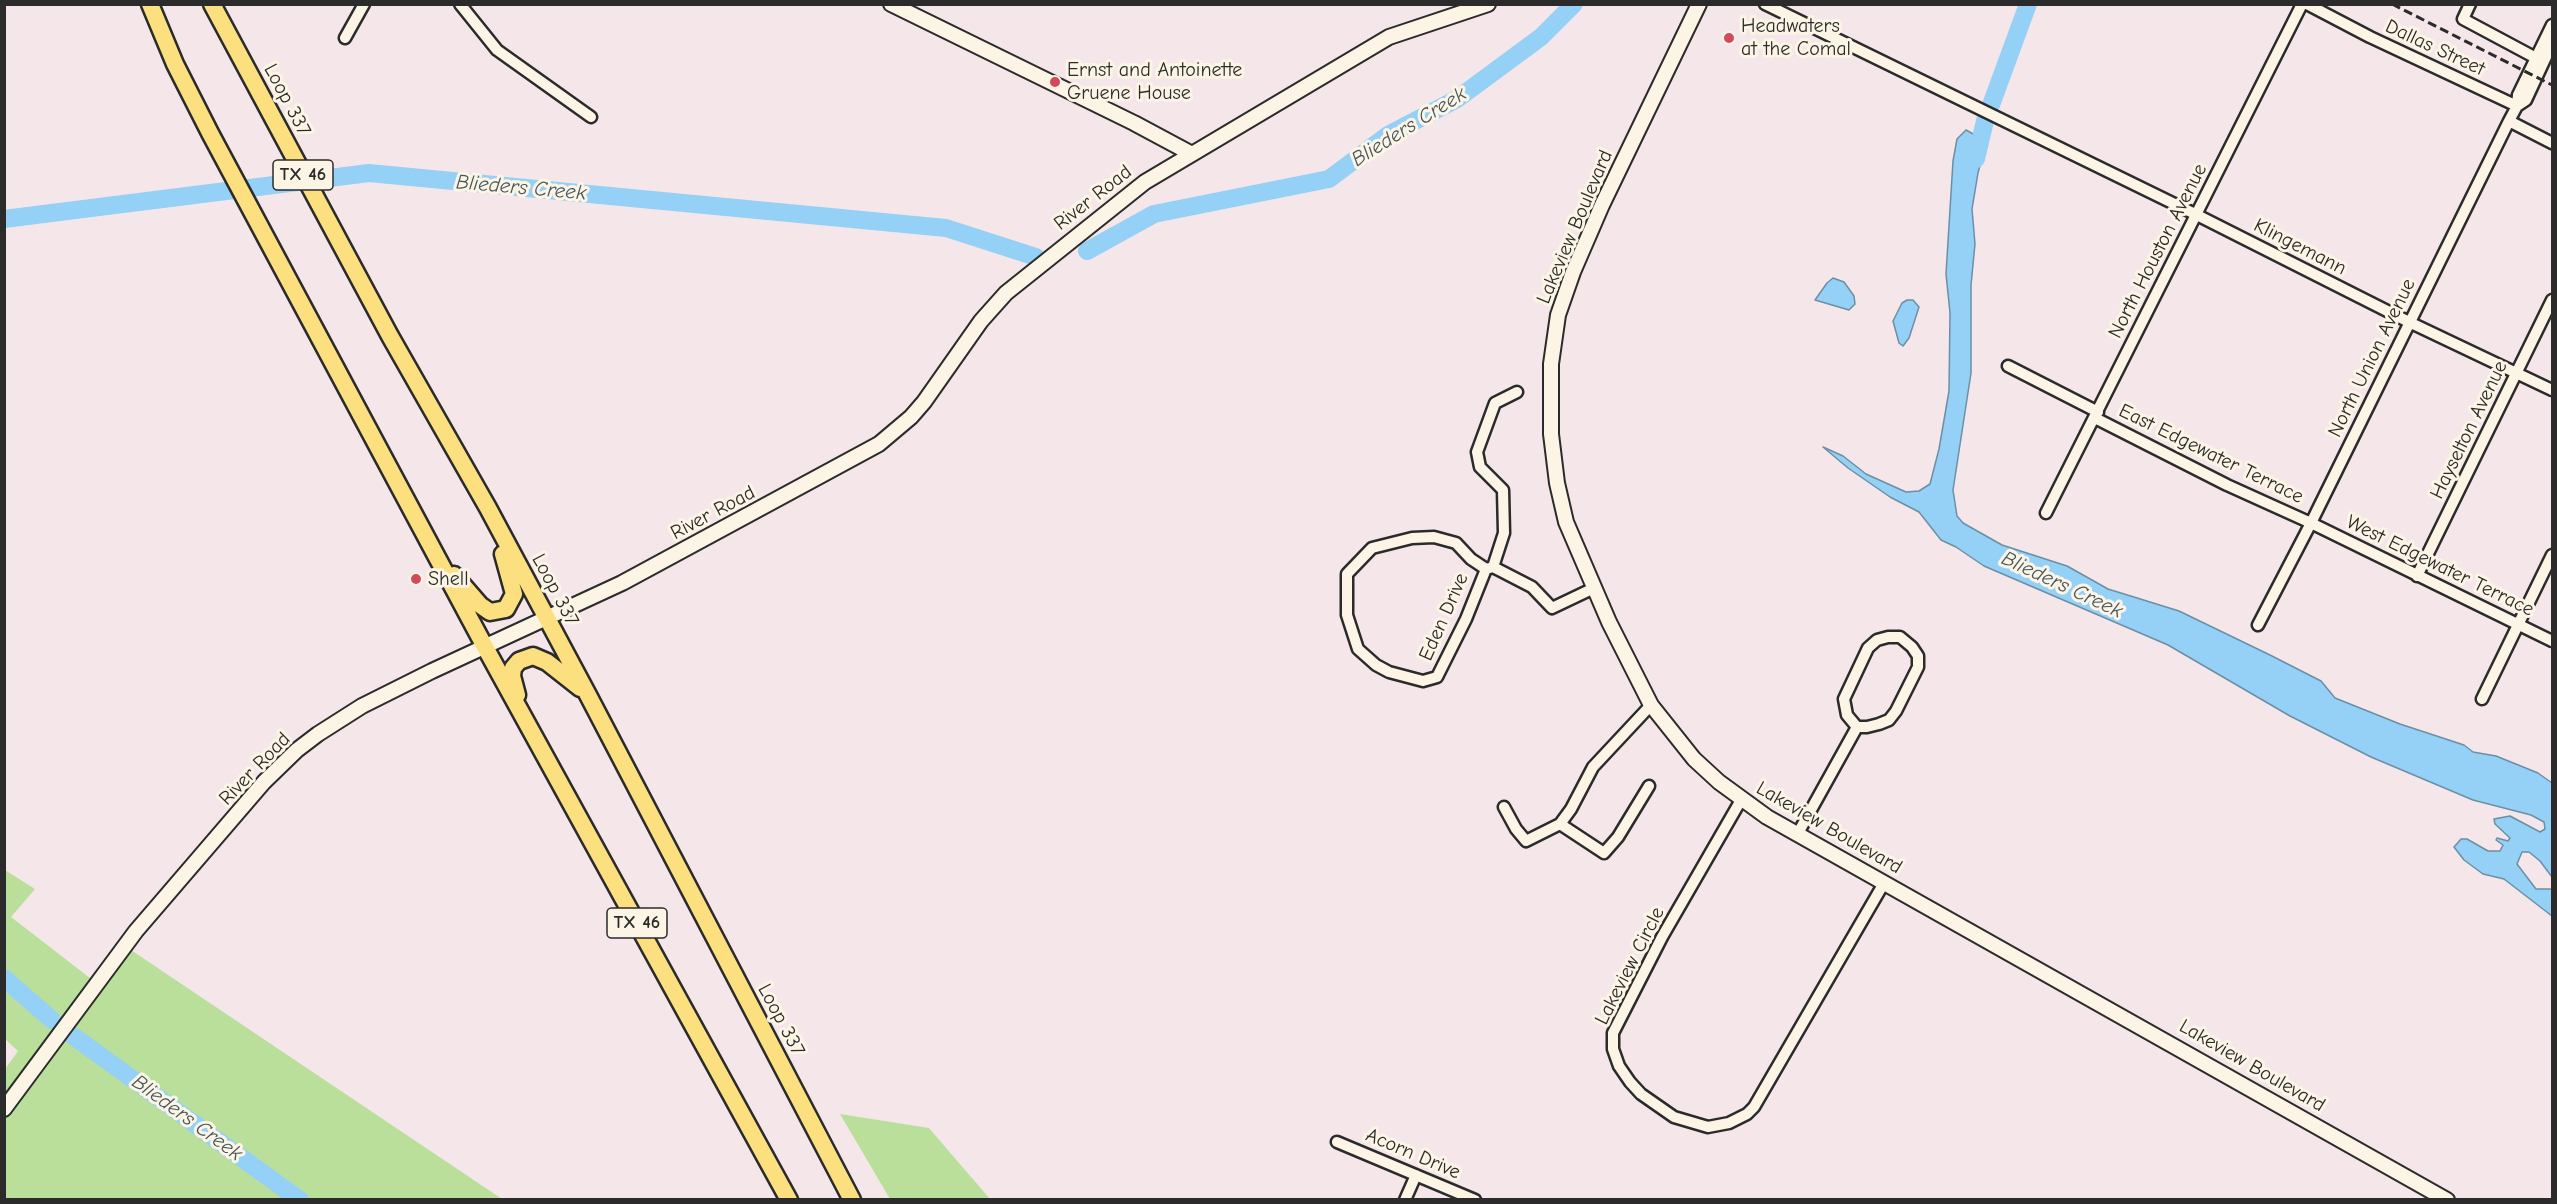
<!DOCTYPE html>
<style>
body{margin:0}
#map{position:relative;width:2557px;height:1204px;overflow:hidden;background:#f5e7e9;font-family:"Comic Neue",sans-serif}
canvas{display:block}
.frame{position:absolute;inset:0;border:6px solid #2b2b2b;pointer-events:none}
</style>
<div id="map">
<canvas width="2557" height="1204"></canvas>
<div class="frame"></div>
</div>
<script>
const ctx = document.querySelector('canvas').getContext('2d');
ctx.lineJoin = 'round';
function fill(path, color) {
  ctx.fillStyle = color;
  ctx.fill(path, 'evenodd');
}
function toPath(rows) {
  const path = new Path2D();
  for (const r of rows) {
    path.moveTo(r[0], r[1]);
    for (let i = 2; i < r.length; i += 2) path.lineTo(r[i], r[i + 1]);
  }
  return path;
}
function stroke(path, color, width, dash) {
  ctx.strokeStyle = color;
  ctx.lineWidth = width;
  ctx.lineCap = dash ? 'butt' : 'round';
  ctx.setLineDash(dash || []);
  ctx.stroke(path);
}
function write(font, color, halo, rows, align = 'center') {
  ctx.font = font + ' "Comic Neue",sans-serif';
  ctx.lineWidth = 6;
  ctx.setLineDash([]);
  ctx.textBaseline = 'middle';
  ctx.strokeStyle = halo;
  ctx.fillStyle = color;
  for (const [text, x, y, turn = 0] of rows) {
    ctx.save();
    ctx.translate(x, y);
    ctx.rotate((+turn || 0) * Math.PI / 180);
    ctx.textAlign = isNaN(turn) ? turn : align;
    if (halo) ctx.strokeText(text, 0, 0);
    ctx.fillText(text, 0, 0);
    ctx.restore();
  }
}
const green = toPath([
 [5,870,35,889,11,917,90,978,119,942,502,1199,5,1199,5,1069,18,1051,5,1039],
 [840,1114,929,1128,990,1199,890,1199]
]);
const water = toPath([
 [1966,130,1986,141,1978,173,1972,209,1975,244,1971,285,1971,373,1953,490,1957,516,1963,523,2002,545,2067,566,2108,589,2179,611,2270,655,2321,681,2335,698,2400,724,2464,745,2473,752,2496,756,2538,773,2552,783,2552,877,2540,861,2529,852,2522,852,2517,864,2536,889,2552,889,2552,916,2504,879,2483,874,2464,860,2454,847,2461,839,2467,839,2488,851,2500,851,2503,845,2496,840,2497,838,2508,841,2510,838,2495,824,2494,819,2510,816,2540,832,2545,829,2544,822,2531,815,2473,800,2371,757,2290,716,2168,645,1984,566,1956,547,1941,540,1919,512,1890,497,1848,468,1823,447,1843,456,1866,474,1906,492,1919,491,1930,484,1939,449,1949,391,1950,313,1946,274,1953,161,1957,139,1966,130],
 [1833,278,1844,282,1854,296,1855,304,1849,310,1815,300,1827,283,1833,278],
 [1907,300,1913,300,1919,307,1909,338,1903,346,1899,343,1893,321,1902,303,1907,300]
]);
const river = toPath([
 [1991,105,2028,4],
 [1976,159,1985,121],
 [4,219,369,173,946,228,1036,257],
 [1087,251,1154,214,1329,179,1388,135,1457,99,1541,37,1574,4],
 [4,978,52,1020],
 [73,1036,300,1200]
]);
const minor = toPath([
 [460,4,497,50,591,117],
 [1765,4,2195,214,2409,322,2552,390],
 [2307,4,2370,37,2517,106],
 [2470,4,2463,19,2536,58],
 [345,38,364,4],
 [2517,106,2518,95,2552,25],
 [2509,121,2552,143],
 [2008,366,2098,412],
 [2095,418,2227,485,2311,523,2552,641],
 [2046,513,2302,4],
 [1493,567,1504,533,1503,490,1480,467,1477,452,1495,403,1517,392],
 [1486,569,1471,559,1456,543,1434,537,1412,538,1372,548,1347,574,1347,615,1358,649,1376,665,1389,672,1423,681,1437,677,1466,619,1486,569,1493,567,1499,570,1532,587,1552,608,1594,588],
 [2417,576,2552,300],
 [2258,625,2311,523,2509,121,2517,106,2526,100,2552,44],
 [2482,699,2552,555],
 [1741,800,1662,937,1613,1033,1613,1049,1619,1066,1630,1082,1641,1094,1674,1117,1708,1127,1729,1123,1747,1114,1754,1107,1884,883],
 [1504,807,1516,829,1526,841,1560,824,1571,809,1593,767,1651,705],
 [1560,824,1604,853,1618,837,1649,786],
 [1797,835,1857,727,1867,727,1879,724,1889,720,1896,711,1918,667,1918,656,1912,647,1900,637,1888,637,1877,640,1868,648,1844,699,1847,715,1857,727],
 [1337,1142,1475,1200],
 [1405,1200,1416,1175]
]);
const tertiary = toPath([
 [891,4,1134,123,1190,153],
 [1699,4,1602,205,1573,272,1558,315,1551,364,1551,434,1557,483,1566,522,1609,622,1651,705,1694,759,1719,782,1767,817,2447,1200],
 [4,1109,136,931,264,782,297,750,318,734,362,706,432,671,622,583,879,444,911,417,924,402,981,321,1006,293,1145,182,1389,37,1488,4]
]);
const primary = toPath([
 [150,4,175,64,210,133,485,647,789,1200],
 [212,4,390,336,488,508,588,695,852,1200],
 [454,575,480,605,490,612,506,609,514,594,503,554],
 [517,695,512,676,513,668,519,661,533,656,547,662,580,688]
]);
const rail = toPath([
 [2392,4,2552,85]
]);
const markers = [
 [1729,38,6,"#d1495b"],
 [1055,82,6,"#d1495b"],
 [416,579,6,"#d1495b"]
];
const shields = [
 [303,175,60],
 [637,923,60]
];
const shieldNames = [
 ["TX 46",303,175],
 ["TX 46",637,923]
];
const poiNames = [
 ["Headwaters",1741,26],
 ["at the Comal",1741,49],
 ["Ernst and Antoinette",1067,70],
 ["Gruene House",1067,93],
 ["Shell",428,579]
];
const streetNames = [
 ["Dallas Street",2435,48,25],
 ["Loop 337",287,100,62],
 ["River Road",1093,198,-38],
 ["Lakeview Boulevard",1575,227,-67],
 ["Klingemann",2300,247,27],
 ["North Houston Avenue",2158,251,-63],
 ["North Union Avenue",2372,358,-64],
 ["Hayselton Avenue",2469,430,-64],
 ["East Edgewater Terrace",2211,454,26],
 ["River Road",713,513,-28],
 ["West Edgewater Terrace",2440,566,26],
 ["Loop 337",555,590,62],
 ["Eden Drive",1444,617,-66],
 ["River Road",255,769,-46],
 ["Lakeview Boulevard",1829,828,30],
 ["Lakeview Circle",1630,966,-63],
 ["Loop 337",781,1020,62],
 ["Lakeview Boulevard",2252,1066,30],
 ["Acorn Drive",1413,1154,23]
];
const waterNames = [
 ["Blieders Creek",1409,127,-32],
 ["Blieders Creek",521,188,5],
 ["Blieders Creek",2062,585,25],
 ["Blieders Creek",187,1118,36]
];
fill(green, '#b9df9a');
fill(water, '#95d1f6');
stroke(water, '#6b8fa5', 1.5);
stroke(river, '#95d1f6', 18);
stroke(minor, '#2b2b2b', 15);
stroke(tertiary, '#2b2b2b', 18);
stroke(primary, '#2b2b2b', 21);
stroke(minor, '#fcf5e5', 10);
stroke(tertiary, '#fcf5e5', 14);
stroke(primary, '#fce080', 16);
stroke(rail, '#2b2b2b', 3, [9, 4.5]);
for (const [x, y, r, color] of markers) {
  const dot = new Path2D();
  dot.arc(x, y, r, 0, 2 * Math.PI);
  ctx.fillStyle = color;
  ctx.fill(dot);
  stroke(dot, '#fcf5e5', 2);
}
for (const [x, y, w] of shields) {
  const box = new Path2D();
  box.roundRect(x - w / 2, y - 15, w, 30, 4.5);
  ctx.fillStyle = '#fcf5e5';
  ctx.fill(box);
  stroke(box, '#2b2b2b', 1.5);
}
write('bold 18px', '#2b2b2b', null, shieldNames);
write('20px', '#2b2b2b', '#fcf5e5', poiNames, 'left');
write('20px', '#2b2b2b', '#fcf5e5', streetNames);
write('italic 21px', '#46545e', '#fcf5e5', waterNames);
</script>
